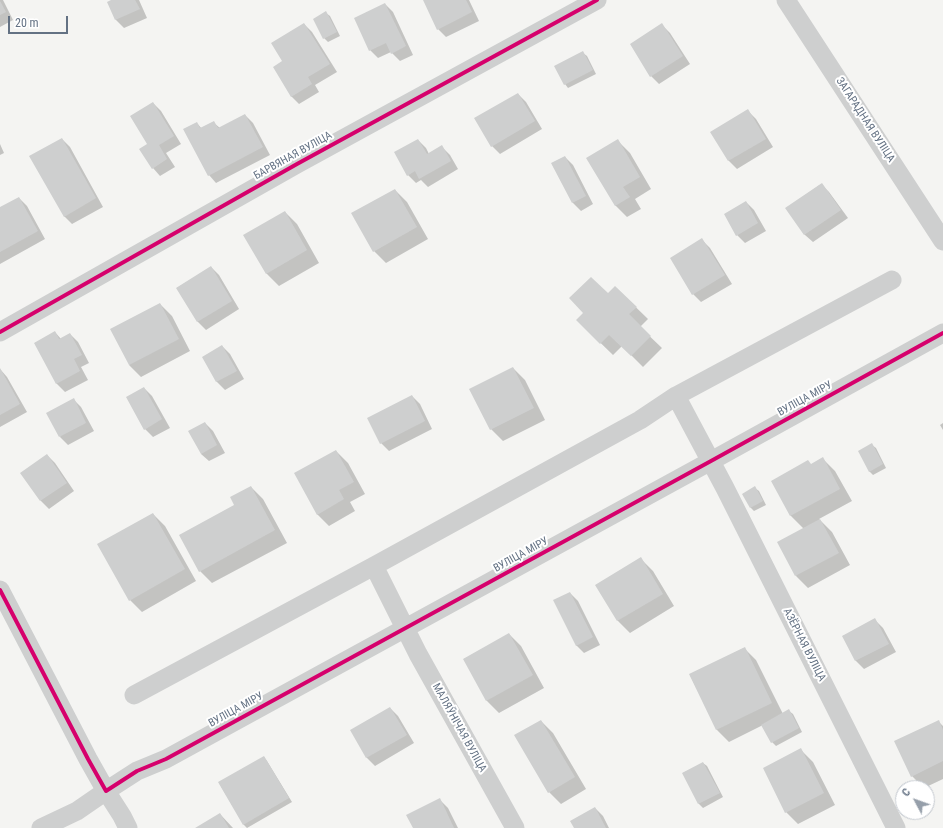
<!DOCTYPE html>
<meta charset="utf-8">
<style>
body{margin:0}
#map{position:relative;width:943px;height:828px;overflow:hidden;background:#f4f4f2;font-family:"Roboto Condensed",sans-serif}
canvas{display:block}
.north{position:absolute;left:895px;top:780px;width:40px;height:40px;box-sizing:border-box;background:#fff;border:1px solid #c1c6cd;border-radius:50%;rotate:311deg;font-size:11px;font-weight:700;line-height:16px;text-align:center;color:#637183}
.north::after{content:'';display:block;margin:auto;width:14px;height:18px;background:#969faa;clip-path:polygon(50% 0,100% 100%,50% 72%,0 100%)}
.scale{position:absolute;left:8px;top:16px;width:60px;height:18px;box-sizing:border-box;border:2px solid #637183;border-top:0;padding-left:5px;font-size:12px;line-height:14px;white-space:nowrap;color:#637183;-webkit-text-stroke:3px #fff;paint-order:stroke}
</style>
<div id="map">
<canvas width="943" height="828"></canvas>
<div class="north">С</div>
<div class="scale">20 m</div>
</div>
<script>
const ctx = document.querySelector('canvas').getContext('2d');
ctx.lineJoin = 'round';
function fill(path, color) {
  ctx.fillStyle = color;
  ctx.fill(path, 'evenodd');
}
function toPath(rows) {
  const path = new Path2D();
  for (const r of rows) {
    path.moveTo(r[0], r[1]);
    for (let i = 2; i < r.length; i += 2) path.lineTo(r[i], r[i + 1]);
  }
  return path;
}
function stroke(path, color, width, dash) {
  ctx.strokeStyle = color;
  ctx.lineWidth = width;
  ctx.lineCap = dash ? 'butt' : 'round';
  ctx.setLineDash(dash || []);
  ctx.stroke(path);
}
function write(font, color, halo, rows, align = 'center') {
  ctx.font = font + ' "Roboto Condensed",sans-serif';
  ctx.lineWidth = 4;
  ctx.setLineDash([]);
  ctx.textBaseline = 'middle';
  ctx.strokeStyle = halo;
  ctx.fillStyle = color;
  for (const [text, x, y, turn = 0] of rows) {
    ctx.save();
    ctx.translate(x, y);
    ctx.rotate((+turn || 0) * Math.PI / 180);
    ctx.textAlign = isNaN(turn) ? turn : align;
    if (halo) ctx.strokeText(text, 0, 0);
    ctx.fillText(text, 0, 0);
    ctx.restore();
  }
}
const shadow = toPath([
 [0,0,3,0,13,20,0,27],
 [114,0,139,0,147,18,124,28,116,20],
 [424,0,469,0,479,21,446,37,438,29],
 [385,4,393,12,413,55,400,61,391,52,378,58,370,50],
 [326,13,330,16,340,36,328,42,324,38],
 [304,24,312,32,337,72,315,85,319,92,299,104,291,96,284,61],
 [662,25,670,33,690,64,659,84,651,76],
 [583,53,587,56,596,74,568,88,565,84],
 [518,94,526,102,542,129,500,154,492,146,476,119],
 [153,103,161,111,181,144,166,153,175,167,160,176,153,168,148,145],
 [748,111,756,119,773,147,737,169,729,161,712,132],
 [245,115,253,123,270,155,216,183,209,175,197,123,202,129,214,123,220,128],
 [62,139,70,147,103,207,72,224,64,216],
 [418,140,426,148,429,154,442,147,450,155,458,169,428,187,421,180,416,183,408,175],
 [618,141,630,153,651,189,635,199,641,209,627,217,615,205],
 [0,144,4,153,0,155],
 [565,157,573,165,593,204,581,211,573,203,552,164],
 [821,184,829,192,848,218,813,242,805,235,787,208],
 [395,190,407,202,428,239,386,263,374,251],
 [19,198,27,206,45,239,0,264,0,208],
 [746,202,754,210,766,231,745,243,737,235],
 [285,212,297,224,319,263,279,286,267,274,245,236],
 [702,240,710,248,732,284,701,302,693,294],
 [211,267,219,275,239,309,206,330,198,322,177,288],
 [615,287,648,319,640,327,662,348,643,367,622,346,613,355,577,320,584,313,608,295],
 [160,304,172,316,190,351,141,377,129,365],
 [55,332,61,339,70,334,78,342,89,363,81,367,88,380,65,392,57,384,35,343],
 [222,346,230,354,244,379,225,390,217,382,203,357],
 [513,368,525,380,545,420,503,441,491,429],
 [0,369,7,377,27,412,0,427],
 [144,388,152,396,170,428,153,437,145,429],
 [412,396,420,404,432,429,389,451,381,443],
 [73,399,81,407,94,431,68,445,60,437],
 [205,423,213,431,225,453,209,461,201,454],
 [943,423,943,430,940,425],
 [872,445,876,448,886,468,873,475,869,471],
 [336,451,348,463,365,494,350,502,355,511,329,526,317,514],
 [47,455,55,463,74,491,49,509,41,501,22,473],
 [823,459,835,471,852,501,819,519,832,532,850,565,808,588,796,576,804,529,791,516,772,481,812,465],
 [251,487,263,499,287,543,212,583,200,571],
 [755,488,759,491,766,505,754,511,751,508,743,494],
 [153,514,165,526,196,581,142,612,130,600],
 [641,559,653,571,674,606,630,633,618,621,597,585],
 [570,593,578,601,600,645,584,653,576,645],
 [875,620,883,628,896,652,864,669,856,661,843,636],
 [509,634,521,646,544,688,499,713,487,701,464,659],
 [744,648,756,660,783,714,789,711,793,714,802,732,776,746,772,742,763,725,729,742,717,730,690,675],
 [390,708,398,716,414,743,375,766,367,758,352,731],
 [541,721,553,733,586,789,561,804,549,792],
 [938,721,943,726,943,779,924,788,912,776],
 [801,750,813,762,835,805,798,824,786,812],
 [264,757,267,761,292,802,247,828,244,825,219,783],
 [703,763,707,766,723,797,703,808,699,804,683,773],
 [440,800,448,808,458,828,414,828],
 [595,808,603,816,609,828,575,828],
 [220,814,233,828,197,828]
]);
const building = toPath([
 [111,0,135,0,140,9,115,20,107,2],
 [423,0,466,0,472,12,437,30],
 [0,1,6,12,0,15],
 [385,3,406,46,391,54,386,43,369,51,354,18],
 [326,11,337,32,323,39,313,19],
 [304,23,330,64,308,77,312,84,291,97,273,67,282,61,271,43],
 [662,23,683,56,650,77,630,44],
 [583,51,593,70,564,85,554,66],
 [518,93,535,121,491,147,474,118],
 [153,102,174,136,159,145,167,159,152,169,139,149,147,144,130,116],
 [748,109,766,139,728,161,710,132],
 [245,114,263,147,208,176,183,129,197,122,200,128,214,121,218,128],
 [62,138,96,198,64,217,29,156],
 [418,139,427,154,442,145,451,161,419,179,415,171,407,176,394,152],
 [618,139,640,177,623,187,630,197,615,206,586,158],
 [565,156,586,196,572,203,551,163],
 [822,183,841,210,804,235,785,208],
 [395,189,417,227,373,252,351,213],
 [19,197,38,231,0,252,0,207],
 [746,201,758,223,736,236,724,214],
 [285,211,307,250,266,274,243,235],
 [702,238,725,275,692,295,670,258],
 [211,266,232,301,197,322,176,288],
 [591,277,608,293,615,286,637,307,629,314,651,336,631,356,609,335,600,344,576,320,583,313,569,298],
 [160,303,179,339,129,365,110,329],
 [55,331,59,339,70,333,82,355,74,359,80,371,56,384,34,343],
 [222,345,237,371,216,382,202,357],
 [513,367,534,408,490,430,469,389],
 [0,368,20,404,0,415],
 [144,387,162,419,144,430,126,397],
 [412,395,425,421,380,444,367,418],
 [74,398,86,423,59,437,46,413],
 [205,422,217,445,201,454,188,431],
 [872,443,883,464,869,472,858,451],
 [336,450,354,482,339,490,344,499,317,515,294,473],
 [47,454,67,483,40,501,20,473],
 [823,457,840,489,790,516,771,481,808,460,811,464],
 [251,486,275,530,199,572,179,535,234,505,230,497],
 [755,486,763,501,750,508,742,494],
 [153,513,185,569,129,601,97,544],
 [820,519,839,553,795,576,777,542],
 [641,557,663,594,617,621,595,585],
 [570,592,593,637,576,646,553,600],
 [875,618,889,644,855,661,842,636],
 [509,633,533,675,486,701,463,659],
 [745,647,772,703,716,730,689,674],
 [390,707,407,735,366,758,350,730],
 [789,709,799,728,771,743,761,725],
 [541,720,575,777,548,793,514,735],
 [939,720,943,730,943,761,911,777,894,741],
 [801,748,824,793,785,813,763,768],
 [264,756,289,798,243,825,218,782],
 [703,762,720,793,698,804,682,773],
 [440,798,454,828,413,828,406,815],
 [595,807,606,828,574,828,570,821],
 [220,813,229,828,195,828]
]);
const minor = toPath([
 [786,0,943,241],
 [0,332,297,164,597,0],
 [676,396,725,488,896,828],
 [374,566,418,654,515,828],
 [0,590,88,759,106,791,137,771,166,759,711,461,943,333],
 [134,695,374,566,640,420,676,396,892,280],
 [41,828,77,811,106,791,122,816,128,828]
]);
const cycleway = toPath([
 [0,332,297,164,597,0],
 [0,590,88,759,106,791,137,771,166,759,711,461,943,333]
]);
const streetNames = [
 ["ЗАГАРАДНАЯ ВУЛІЦА",865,120,57],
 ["БАРВЯНАЯ ВУЛІЦА",293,156,-29],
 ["ВУЛІЦА МІРУ",805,399,-29],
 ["ВУЛІЦА МІРУ",521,555,-29],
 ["АЗЁРНАЯ ВУЛІЦА",804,645,63],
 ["ВУЛІЦА МІРУ",236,710,-29],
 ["МАЛЯЎНІЧАЯ ВУЛІЦА",459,728,61]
];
fill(shadow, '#0003');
fill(building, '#cecfcf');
stroke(minor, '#cecfcf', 19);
stroke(cycleway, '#d6006c', 4);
write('11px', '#637183', '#fff', streetNames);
</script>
